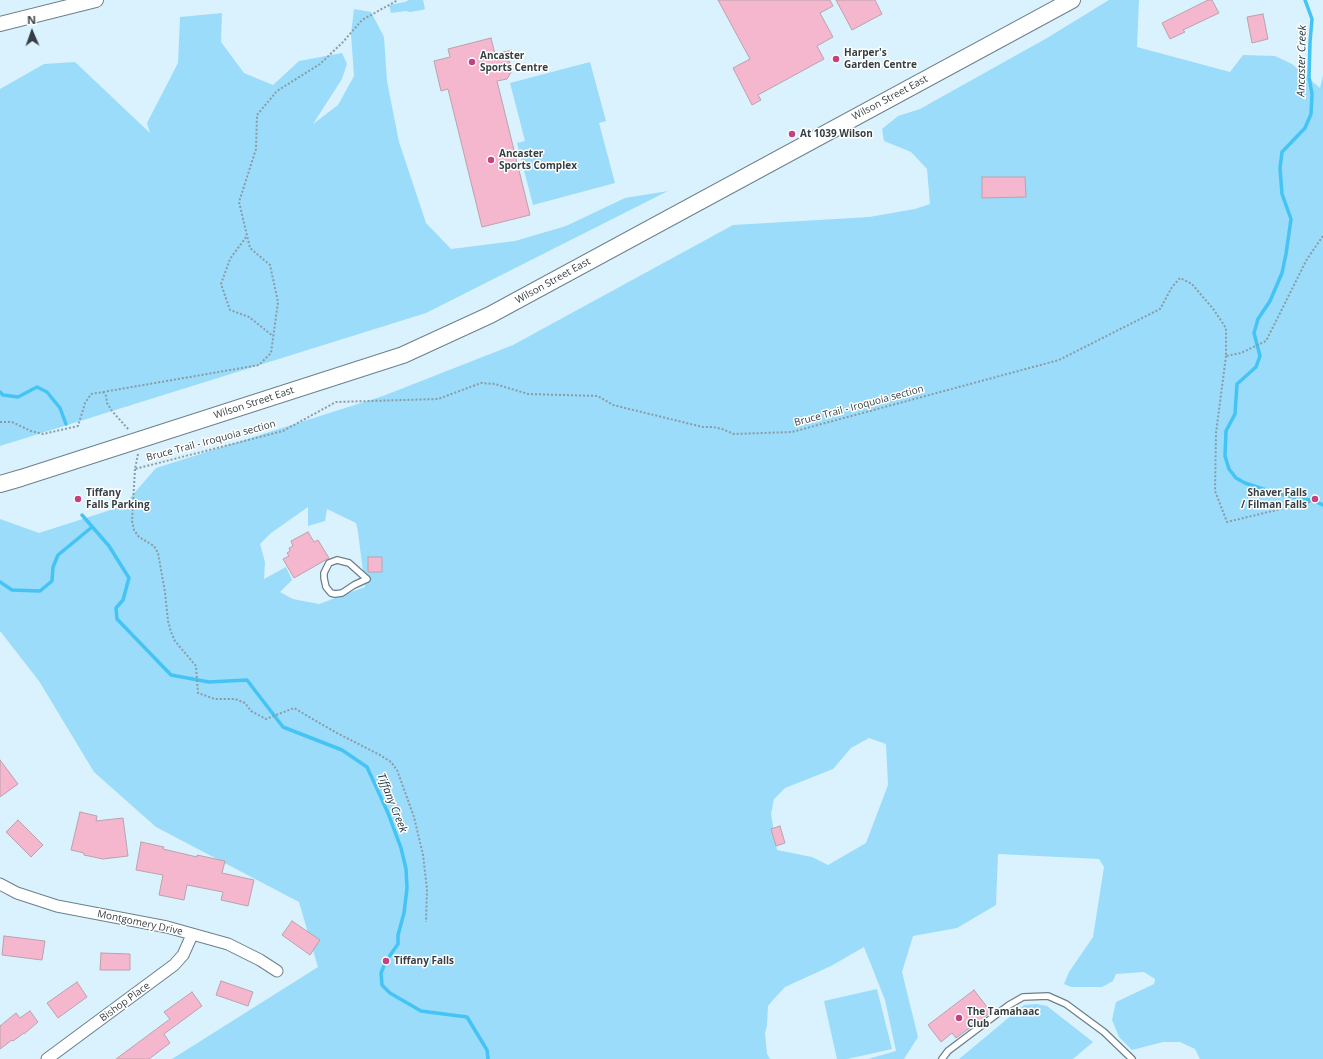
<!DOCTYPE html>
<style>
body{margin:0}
#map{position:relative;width:1323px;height:1059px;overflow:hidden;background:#daf2fe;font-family:"Open Sans",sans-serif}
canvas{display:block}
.north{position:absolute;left:12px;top:12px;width:40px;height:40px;-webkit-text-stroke:3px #fff;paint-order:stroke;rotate:358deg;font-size:11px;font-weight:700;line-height:16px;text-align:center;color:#353f43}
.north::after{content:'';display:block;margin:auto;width:14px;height:18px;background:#353f43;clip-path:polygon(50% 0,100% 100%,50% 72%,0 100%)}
</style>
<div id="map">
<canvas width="1323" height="1059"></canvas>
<div class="north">N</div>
</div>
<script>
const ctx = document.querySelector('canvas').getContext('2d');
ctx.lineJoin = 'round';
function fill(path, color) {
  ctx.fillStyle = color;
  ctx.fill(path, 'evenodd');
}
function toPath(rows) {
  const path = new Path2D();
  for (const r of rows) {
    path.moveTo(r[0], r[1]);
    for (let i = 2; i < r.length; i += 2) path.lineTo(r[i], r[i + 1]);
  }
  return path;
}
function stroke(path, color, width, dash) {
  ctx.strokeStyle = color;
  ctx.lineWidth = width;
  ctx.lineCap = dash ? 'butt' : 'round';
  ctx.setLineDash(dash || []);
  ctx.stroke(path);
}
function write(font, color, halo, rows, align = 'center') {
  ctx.font = font + ' "Open Sans",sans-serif';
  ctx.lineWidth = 3;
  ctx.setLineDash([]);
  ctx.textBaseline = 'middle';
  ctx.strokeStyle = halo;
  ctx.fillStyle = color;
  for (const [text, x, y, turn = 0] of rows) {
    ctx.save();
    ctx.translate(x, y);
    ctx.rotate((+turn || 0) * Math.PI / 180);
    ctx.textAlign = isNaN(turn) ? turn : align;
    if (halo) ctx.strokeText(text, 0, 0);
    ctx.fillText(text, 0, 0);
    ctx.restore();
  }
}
const green = toPath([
 [409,0,423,0,425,9,422,10,410,12,406,11,391,13,389,5,405,2],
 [1109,0,1139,0,1137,47,1230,72,1243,55,1275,56,1292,64,1320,88,1323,75,1323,1059,1200,1059,1195,1049,1180,1042,1163,1042,1132,1050,1119,1037,1112,1020,1116,1002,1154,984,1155,979,1144,972,1116,974,1113,981,1102,987,1071,987,1064,984,1069,972,1093,937,1104,867,1099,859,998,854,996,905,957,928,913,936,902,972,918,1037,904,1059,868,1059,896,1051,885,1000,864,947,831,966,785,987,773,1000,768,1006,767,1025,765,1033,767,1054,770,1059,172,1059,318,967,299,902,156,827,94,772,39,681,0,631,0,519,39,533,123,506,156,468,383,396,513,345,733,225,869,217,915,209,930,204,927,169,911,152,884,141,882,129,898,116,920,109,1047,38],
 [308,507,308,526,325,521,327,509,356,523,358,532,365,587,319,604,293,599,280,592,292,580,286,567,264,579,265,562,260,544,271,533],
 [869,738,886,744,888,785,866,843,828,865,812,857,777,850,771,814,774,799,785,788,833,769,851,748],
 [354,9,371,12,384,37,387,81,399,142,426,223,451,249,515,241,566,226,625,198,668,191,426,313,0,446,0,89,44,64,75,62,150,133,147,123,178,63,180,17,222,13,221,42,244,73,273,85,299,61,342,53,347,64,342,79,313,124,338,105,354,76,351,34],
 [590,62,606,121,599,123,615,183,533,205,517,143,525,141,510,83],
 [877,989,892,1049,847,1059,837,1059,824,1001],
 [1037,1004,1047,1006,1093,1042,1073,1059,959,1059,1024,1005]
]);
const stream = toPath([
 [1305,0,1312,19,1310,42,1309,77,1312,94,1311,114,1305,128,1282,152,1280,168,1282,194,1291,219,1286,254,1282,273,1270,301,1258,319,1254,333,1260,356,1256,367,1237,384,1235,414,1226,431,1225,456,1229,469,1236,478,1245,483,1275,493,1314,501,1323,505],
 [0,392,3,395,18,397,37,387,47,392,60,408,66,424],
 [82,515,109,546,129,578,123,600,116,608,117,619,171,675,209,682,247,680,283,727,342,750,367,767,388,813,401,848,406,869,407,888,404,913,398,935,398,944,386,961,381,973,382,985,390,993,421,1011,467,1017,487,1050,488,1059],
 [0,582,12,590,40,591,52,581,53,567,58,555,92,527]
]);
const building = toPath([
 [718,0,830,0,833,6,820,13,833,37,817,46,824,59,758,95,761,100,752,105,733,68,750,59,718,0],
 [836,0,875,0,882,14,852,30,836,0],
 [1208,0,1212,0,1219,13,1183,30,1185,32,1170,39,1162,23,1208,0],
 [1263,14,1268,39,1252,43,1247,17,1263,14],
 [491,38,495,54,512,50,505,59,510,62,508,66,513,69,507,79,497,81,530,215,482,227,448,89,441,91,434,61,450,57,448,49,491,38],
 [982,177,1025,177,1026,197,982,198,982,177],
 [308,532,314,542,318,540,329,558,294,578,283,559,289,556,287,553,290,551,289,548,293,546,291,541,308,532],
 [368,557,382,557,382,572,368,572,368,557],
 [0,760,18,784,0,797,0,760],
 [80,812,97,816,96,821,123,818,128,856,103,859,84,855,84,853,71,850,80,812],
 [18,820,43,845,31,857,6,832,18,820],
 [780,826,785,843,776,846,771,829,780,826],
 [141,842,164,847,163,849,197,857,197,855,225,861,222,873,254,880,248,906,221,900,223,892,187,885,184,900,159,895,163,875,136,870,141,842],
 [292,921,320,940,310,955,282,935,292,921],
 [4,936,45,941,42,960,2,955,4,936],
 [101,953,130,954,130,970,100,970,101,953],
 [221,981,253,992,248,1006,216,995,221,981],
 [77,982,87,997,58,1018,47,1003,77,982],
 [974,990,991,1012,956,1038,952,1033,941,1042,928,1025,974,990],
 [192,992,202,1006,164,1034,170,1043,149,1059,116,1059,170,1019,164,1012,192,992],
 [30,1011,38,1022,24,1034,24,1033,13,1041,12,1040,0,1049,0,1026,16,1013,20,1018,30,1011]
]);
const path = toPath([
 [246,237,230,259,221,284,230,310,249,317,273,336],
 [1226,356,1216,433,1215,491,1227,522,1314,501,1315,499],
 [103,392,259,365,271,353,278,302,270,265,250,248,239,202,256,149,257,115,277,91,320,64,343,42,362,20,398,0],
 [0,422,12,422,31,431,43,434,78,426,85,403,91,394,103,392,106,396,107,403,112,411,129,430],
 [138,454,135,469,283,431,336,402,438,399,481,383,495,384,528,394,598,396,613,405,703,427,713,427,722,429,734,434,792,432,1059,360,1160,309,1172,287,1180,278,1192,284,1214,310,1226,328,1226,356,1241,353,1266,341,1307,259,1323,236],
 [135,469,132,521,134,530,139,537,154,546,158,553,165,592,168,621,171,632,175,641,196,666,198,693,215,699,235,699,245,703,251,711,266,719,294,708,335,732,380,755,391,762,397,770,414,817,423,855,427,889,426,922]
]);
const service = toPath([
 [337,560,349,563,367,579,354,585,342,593,335,594,331,593,326,587,324,578,324,573,329,563,337,560],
 [942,1059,948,1051,1009,1005,1023,997,1048,996,1066,1004,1104,1032,1132,1059]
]);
const minor = toPath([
 [0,884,17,893,57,906,167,927,228,944,260,960,277,971],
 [47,1059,174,965,183,955,192,935]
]);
const tertiary = toPath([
 [0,24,96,0]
]);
const secondary = toPath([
 [0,484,21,478,403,355,490,315,1072,0]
]);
const markers = [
 [836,59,4,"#c7407f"],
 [472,62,4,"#c7407f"],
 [792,134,4,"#c7407f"],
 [491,160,4,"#c7407f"],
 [78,499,4,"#c7407f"],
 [1315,499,4,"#c7407f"],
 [386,961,4,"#c7407f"],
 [959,1018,4,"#c7407f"]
];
const poiNames = [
 ["Harper's",844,53],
 ["Garden Centre",844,65],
 ["Ancaster",480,56],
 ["Sports Centre",480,68],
 ["At 1039 Wilson",800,134],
 ["Ancaster",499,154],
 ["Sports Complex",499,166],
 ["Tiffany",86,493],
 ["Falls Parking",86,505],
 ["Shaver Falls",1307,493,"right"],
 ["/ Filman Falls",1307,505,"right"],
 ["Tiffany Falls",394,961],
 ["The Tamahaac",967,1012],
 ["Club",967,1024]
];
const streetNames = [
 ["Wilson Street East",890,98,-28],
 ["Wilson Street East",553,281,-29],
 ["Wilson Street East",254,403,-18],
 ["Bruce Trail - Iroquoia section",859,406,-15],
 ["Bruce Trail - Iroquoia section",211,441,-15],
 ["Montgomery Drive",140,923,12],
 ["Bishop Place",125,1002,-36]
];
const waterNames = [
 ["Ancaster Creek",1302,61,-89],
 ["Tiffany Creek",392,803,68]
];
fill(green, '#9bdcfa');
stroke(stream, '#44c4f5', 3.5);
fill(building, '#f5b7ce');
stroke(building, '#baa2aa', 1);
stroke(service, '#6b808b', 8);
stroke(minor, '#6b808b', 13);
stroke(tertiary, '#6b808b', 16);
stroke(secondary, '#6b808b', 18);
stroke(path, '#8a9ba3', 2, [2, 2]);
stroke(service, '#fff', 5.5);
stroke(minor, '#fff', 11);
stroke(tertiary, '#fff', 14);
stroke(secondary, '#fff', 16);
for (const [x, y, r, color] of markers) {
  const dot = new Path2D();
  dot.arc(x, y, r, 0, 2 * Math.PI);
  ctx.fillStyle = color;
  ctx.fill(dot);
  stroke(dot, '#fff', 1.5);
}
write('bold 10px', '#353f43', '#fff', poiNames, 'left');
write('10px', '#353f43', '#fff', streetNames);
write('italic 11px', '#1e333c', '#fff', waterNames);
</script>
